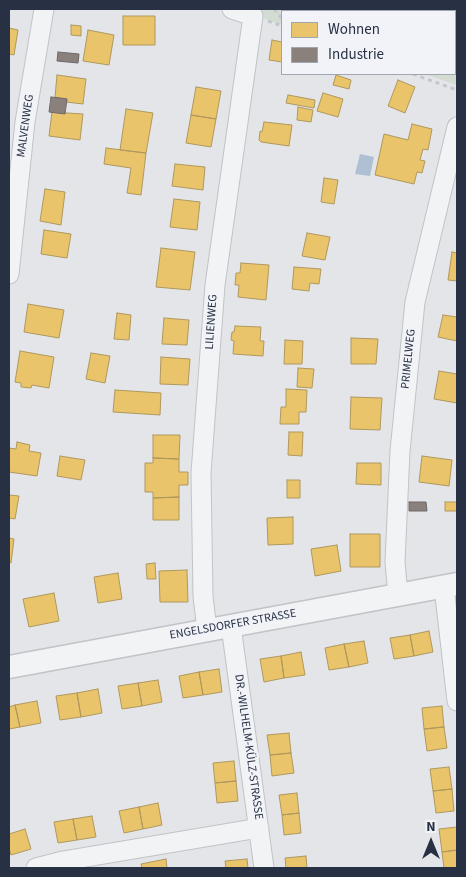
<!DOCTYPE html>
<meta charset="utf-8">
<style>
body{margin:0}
#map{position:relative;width:466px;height:877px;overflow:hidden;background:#e3e5e9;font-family:"Source Sans 3",sans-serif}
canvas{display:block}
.frame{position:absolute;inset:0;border:10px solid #283143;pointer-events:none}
.legend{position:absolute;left:281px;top:10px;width:175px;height:65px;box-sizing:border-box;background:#f1f3f8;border:1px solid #a1a5b0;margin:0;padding:6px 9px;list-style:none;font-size:15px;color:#283143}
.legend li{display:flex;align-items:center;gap:10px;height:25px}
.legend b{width:25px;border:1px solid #a1a5b0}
.north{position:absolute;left:406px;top:817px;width:50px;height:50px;-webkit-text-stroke:4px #f1f3f8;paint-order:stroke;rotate:0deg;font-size:14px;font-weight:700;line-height:20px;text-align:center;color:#283143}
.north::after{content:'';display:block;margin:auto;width:18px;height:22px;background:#283143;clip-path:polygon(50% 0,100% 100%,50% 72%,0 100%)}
</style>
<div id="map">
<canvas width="466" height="877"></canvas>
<div class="frame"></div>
<ul class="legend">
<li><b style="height:14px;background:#e9c46a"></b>Wohnen</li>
<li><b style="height:14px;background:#8a817c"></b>Industrie</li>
</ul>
<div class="north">N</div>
</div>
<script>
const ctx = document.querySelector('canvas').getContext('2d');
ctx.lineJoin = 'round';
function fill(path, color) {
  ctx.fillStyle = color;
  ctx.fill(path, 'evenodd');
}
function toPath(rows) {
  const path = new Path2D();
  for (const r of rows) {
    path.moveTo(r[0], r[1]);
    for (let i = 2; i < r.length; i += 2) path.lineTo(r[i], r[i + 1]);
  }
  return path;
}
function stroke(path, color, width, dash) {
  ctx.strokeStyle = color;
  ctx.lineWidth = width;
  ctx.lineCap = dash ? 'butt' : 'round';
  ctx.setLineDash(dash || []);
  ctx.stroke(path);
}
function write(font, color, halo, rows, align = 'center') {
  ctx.font = font + ' "Source Sans 3",sans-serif';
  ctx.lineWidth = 5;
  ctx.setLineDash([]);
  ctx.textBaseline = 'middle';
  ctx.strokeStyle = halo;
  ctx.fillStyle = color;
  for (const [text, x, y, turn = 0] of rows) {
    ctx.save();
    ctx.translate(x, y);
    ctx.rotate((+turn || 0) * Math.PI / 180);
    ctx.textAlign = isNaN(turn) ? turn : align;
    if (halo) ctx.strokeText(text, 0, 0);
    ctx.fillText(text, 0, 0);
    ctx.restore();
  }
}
const green = toPath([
 [236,9,457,9,457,85,424,74,455,74,455,11,282,11,282,25]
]);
const water = toPath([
 [360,154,374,157,370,176,355,174]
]);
const homes = toPath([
 [123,16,155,16,155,45,123,45,123,16],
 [71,25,81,26,81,36,71,35,71,25],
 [9,28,18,30,14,55,9,54,9,28],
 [88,30,114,35,109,65,83,61,88,30],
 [272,40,282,42,282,62,269,60,272,40],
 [57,75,86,79,83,104,66,102,67,99,55,97,57,75],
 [336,75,351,80,349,89,333,85,336,75],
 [398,80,415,87,405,113,388,106,398,80],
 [196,87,221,91,216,119,191,115,196,87],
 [323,93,343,99,338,117,317,111,323,93],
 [288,95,315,100,314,108,286,103,288,95],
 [298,107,313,110,311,122,297,120,298,107],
 [126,109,153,113,146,153,120,150,126,109],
 [52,112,83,114,80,140,49,136,52,112],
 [191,115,216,119,211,147,186,143,191,115],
 [264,122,292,125,289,146,261,142,259,140,260,131,262,132,264,122],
 [412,124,432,129,428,150,423,149,420,160,425,161,422,173,417,172,414,184,375,175,384,134,408,140,412,124],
 [106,148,146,153,141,195,127,193,131,168,104,164,106,148],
 [175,164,205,167,203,190,172,186,175,164],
 [324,178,338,180,334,204,321,202,324,178],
 [45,189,65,192,61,225,40,221,45,189],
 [174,199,200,202,197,230,170,227,174,199],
 [44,230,71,234,67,258,41,254,44,230],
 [307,233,330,237,325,260,302,256,307,233],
 [161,248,195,252,190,290,156,287,161,248],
 [452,252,457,253,457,281,448,280,452,252],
 [241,263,269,265,266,300,238,297,239,285,235,285,236,273,240,273,241,263],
 [294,267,321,269,319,284,310,283,309,291,292,289,294,267],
 [28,304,64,310,59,338,24,332,28,304],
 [117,313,131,315,129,340,114,339,117,313],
 [443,315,457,317,457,341,438,337,443,315],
 [164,318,189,320,187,345,162,344,164,318],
 [235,326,261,327,260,341,264,341,263,356,233,354,234,341,231,340,232,332,234,332,235,326],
 [351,338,378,339,376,364,351,364,351,338],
 [285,340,303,341,302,364,284,364,285,340],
 [20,351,54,357,49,388,32,385,31,388,21,387,21,383,15,382,20,351],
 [91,353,110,356,105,383,86,379,91,353],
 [161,357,190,359,188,385,160,384,161,357],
 [298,368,314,369,312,388,297,387,298,368],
 [439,371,457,374,457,403,434,399,439,371],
 [286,389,307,390,306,412,299,412,299,424,280,424,281,407,286,407,286,389],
 [115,390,161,393,160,415,113,412,115,390],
 [351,397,382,398,380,430,350,429,351,397],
 [289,432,303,432,302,456,288,455,289,432],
 [153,435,180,435,179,459,153,458,153,435],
 [17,442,30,445,29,451,41,453,37,476,9,472,9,448,16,449,17,442],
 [60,456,85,460,81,480,57,476,60,456],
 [422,456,452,460,449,486,419,482,422,456],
 [153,458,179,459,179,472,188,472,188,485,179,485,179,497,153,498,153,492,145,492,145,463,153,463,153,458],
 [357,463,381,463,381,485,356,484,357,463],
 [287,480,300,480,300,498,287,498,287,480],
 [9,495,19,496,15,519,9,518,9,495],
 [179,497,179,520,153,520,153,498,179,497],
 [445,502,457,502,457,511,445,511,445,502],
 [293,517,293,544,268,545,267,518,293,517],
 [350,534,380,534,380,567,350,567,350,534],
 [9,538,14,539,11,563,9,562,9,538],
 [337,545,341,571,315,576,311,549,337,545],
 [155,563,156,579,147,579,146,564,155,563],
 [187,570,188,602,160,602,159,571,187,570],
 [118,573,122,599,98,603,94,577,118,573],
 [54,593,59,621,29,627,23,599,54,593],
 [429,631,433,652,414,656,410,635,429,631],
 [410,635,414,656,394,659,390,638,410,635],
 [364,641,368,663,349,667,344,644,364,641],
 [344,644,349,667,329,670,325,648,344,644],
 [301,652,305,675,284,678,281,656,301,652],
 [281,656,284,678,264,682,260,659,281,656],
 [219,669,222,692,203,695,199,672,219,669],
 [199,672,203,695,183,698,179,676,199,672],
 [158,680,162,702,142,706,138,683,158,680],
 [138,683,142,706,122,709,118,686,138,683],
 [98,689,102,713,81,717,77,693,98,689],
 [77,693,81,717,60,720,56,696,77,693],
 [37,701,41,723,20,727,15,705,37,701],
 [15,705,20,727,9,729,9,707,15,705],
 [442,706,444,727,424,729,422,708,442,706],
 [444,727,447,748,427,751,424,729,444,727],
 [289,733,291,753,270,755,267,735,289,733],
 [291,753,294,773,272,776,270,755,291,753],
 [234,761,236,781,215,783,213,763,234,761],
 [449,767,452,789,433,791,430,769,449,767],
 [236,781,238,801,217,803,215,783,236,781],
 [452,789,454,811,436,813,433,791,452,789],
 [297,793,299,813,282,815,279,795,297,793],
 [158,803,162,825,143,829,139,807,158,803],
 [139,807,143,829,124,833,119,811,139,807],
 [299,813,301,833,284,835,282,815,299,813],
 [92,816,96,837,77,840,73,819,92,816],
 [73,819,77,840,58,843,54,822,73,819],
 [457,827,457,850,442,852,439,829,457,827],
 [25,829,31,849,11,855,9,848,9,834,25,829],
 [457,850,457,868,444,868,442,852,457,850],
 [306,856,307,868,286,868,285,858,306,856],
 [166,859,167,868,142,868,141,864,166,859],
 [247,859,248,868,226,868,225,861,247,859]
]);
const industry = toPath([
 [58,52,79,54,78,63,57,61,58,52],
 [51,97,67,99,65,114,49,112,51,97],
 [409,502,426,502,427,511,409,511,409,502]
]);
const stream = toPath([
 [378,9,383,11],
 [455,51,457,51]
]);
const path = toPath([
 [274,9,282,19],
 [362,9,368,11],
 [415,11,416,9],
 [268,21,282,26],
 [455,45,457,45],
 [413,74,457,90]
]);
const minor = toPath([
 [9,274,25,122,44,9],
 [444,587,457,701],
 [398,595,395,562,400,451,415,302,457,127],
 [231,626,264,868],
 [207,630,203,596,201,473,215,285,253,16,232,9],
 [36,868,63,861,259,828]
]);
const tertiary = toPath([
 [9,667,457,584]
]);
const streetNames = [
 ["MALVENWEG",26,126,-82],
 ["LILIENWEG",212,322,-86],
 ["PRIMELWEG",409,359,-84],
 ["ENGELSDORFER STRASSE",233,625,-10],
 ["DR.-WILHELM-KÜLZ-STRASSE",248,747,82]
];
fill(green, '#d3dcd3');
fill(water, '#afc0d5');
fill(homes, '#e9c46a');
stroke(homes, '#af985e', 1);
fill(industry, '#8a817c');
stroke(industry, '#6d696b', 1);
stroke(stream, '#afc0d5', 5);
stroke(minor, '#c1c3c7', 21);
stroke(tertiary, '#c1c3c7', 25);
stroke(path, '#c4c6cb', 3, [4, 4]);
stroke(minor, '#f2f3f5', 19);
stroke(tertiary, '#f2f3f5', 22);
write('12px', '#283143', '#f1f3f8', streetNames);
</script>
